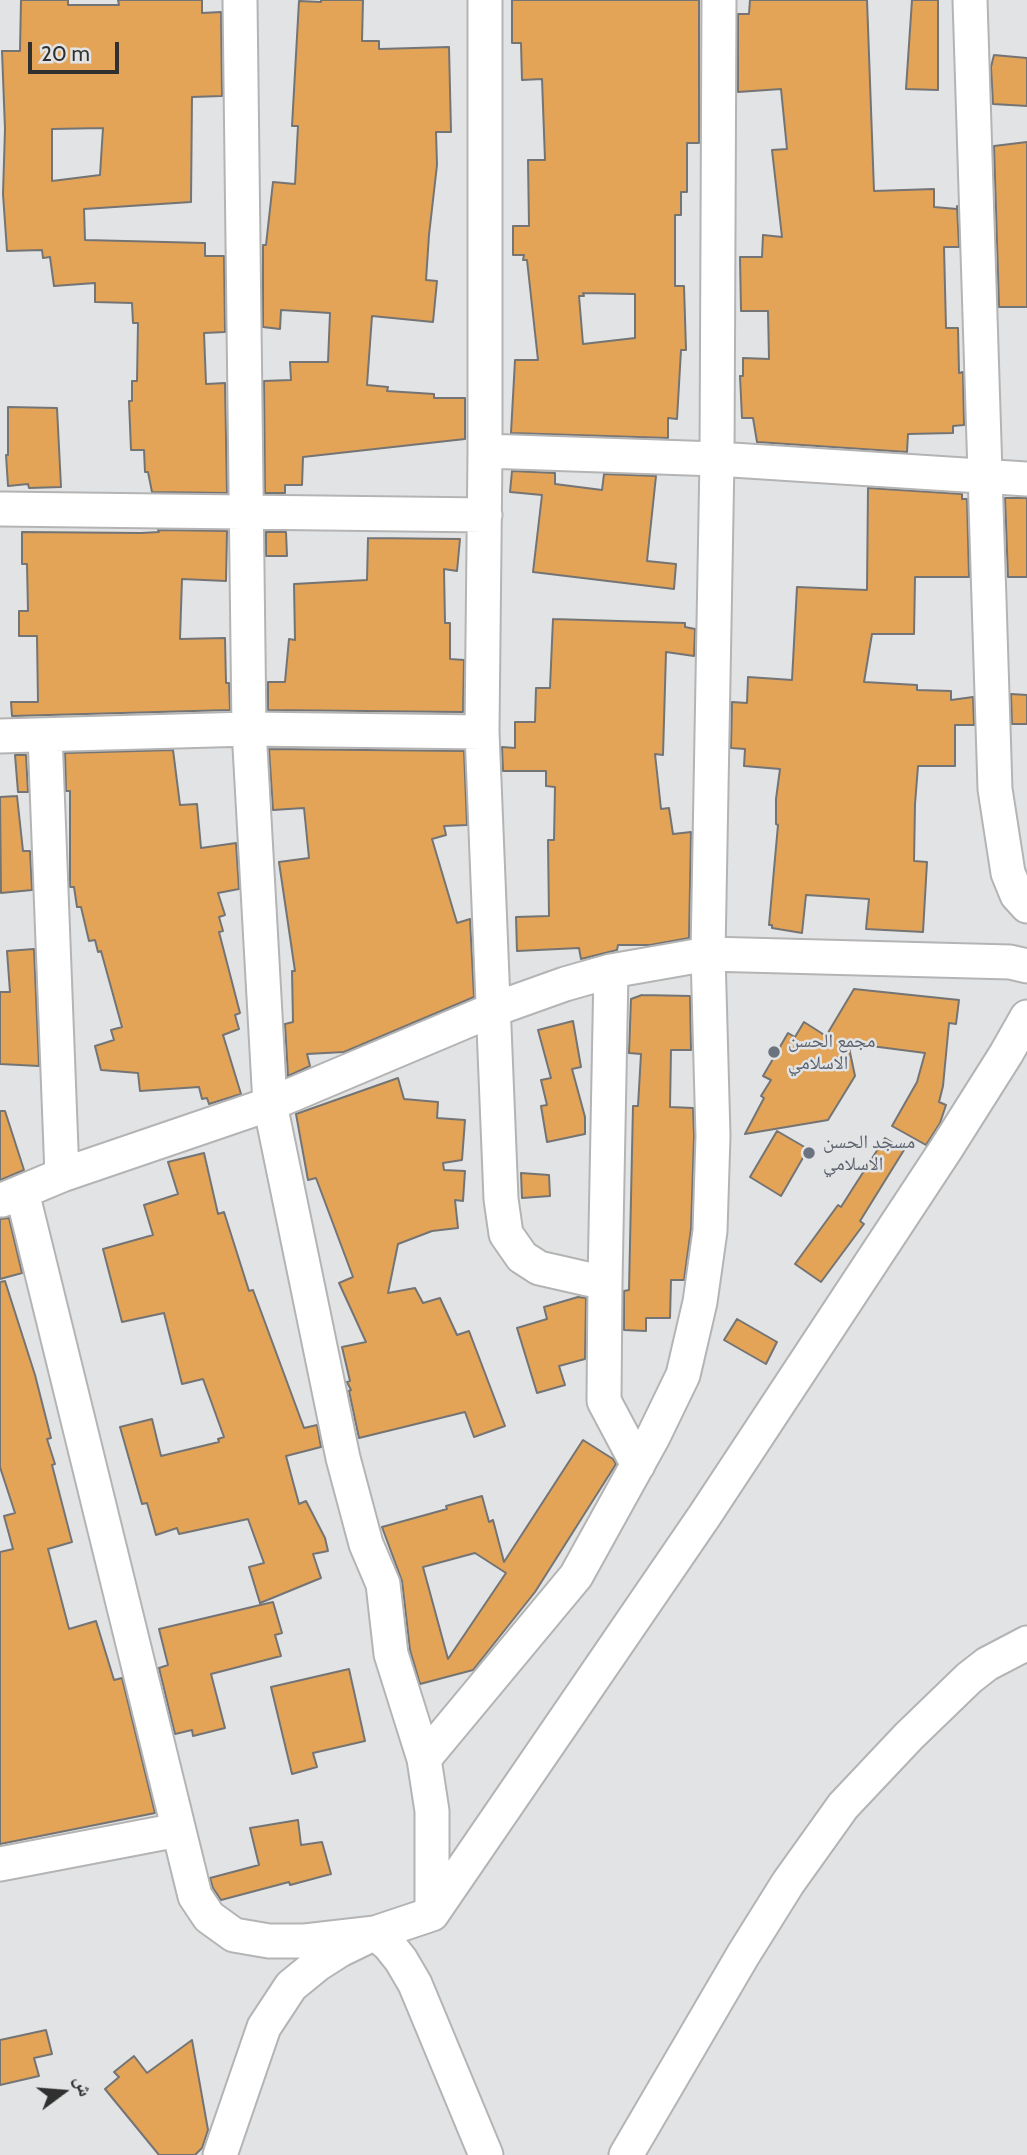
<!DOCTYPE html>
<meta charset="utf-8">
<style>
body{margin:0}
#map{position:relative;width:1027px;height:2155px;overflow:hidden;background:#e2e3e4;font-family:Cabin,"Noto Naskh Arabic",sans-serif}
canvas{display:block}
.north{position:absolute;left:28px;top:2057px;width:70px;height:70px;-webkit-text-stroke:5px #e2e3e4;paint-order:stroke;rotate:74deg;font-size:19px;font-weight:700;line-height:28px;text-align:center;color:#303030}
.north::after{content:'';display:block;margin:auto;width:24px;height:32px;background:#303030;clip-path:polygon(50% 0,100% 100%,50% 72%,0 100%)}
.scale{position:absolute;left:28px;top:42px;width:91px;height:32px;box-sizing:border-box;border:4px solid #303030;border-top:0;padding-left:9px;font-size:21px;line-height:24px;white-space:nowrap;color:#303030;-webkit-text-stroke:5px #e2e3e4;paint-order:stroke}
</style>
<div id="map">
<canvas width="1027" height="2155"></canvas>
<div class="north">ش</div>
<div class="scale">20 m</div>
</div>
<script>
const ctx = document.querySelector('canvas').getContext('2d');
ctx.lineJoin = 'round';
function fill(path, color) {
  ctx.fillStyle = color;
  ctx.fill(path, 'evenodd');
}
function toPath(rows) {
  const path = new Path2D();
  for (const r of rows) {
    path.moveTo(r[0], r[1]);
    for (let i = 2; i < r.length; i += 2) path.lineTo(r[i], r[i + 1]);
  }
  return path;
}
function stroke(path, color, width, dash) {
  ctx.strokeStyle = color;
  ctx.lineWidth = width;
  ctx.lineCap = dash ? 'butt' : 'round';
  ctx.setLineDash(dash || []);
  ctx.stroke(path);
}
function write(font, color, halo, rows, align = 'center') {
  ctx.font = font + ' Cabin,"Noto Naskh Arabic",sans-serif';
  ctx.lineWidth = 5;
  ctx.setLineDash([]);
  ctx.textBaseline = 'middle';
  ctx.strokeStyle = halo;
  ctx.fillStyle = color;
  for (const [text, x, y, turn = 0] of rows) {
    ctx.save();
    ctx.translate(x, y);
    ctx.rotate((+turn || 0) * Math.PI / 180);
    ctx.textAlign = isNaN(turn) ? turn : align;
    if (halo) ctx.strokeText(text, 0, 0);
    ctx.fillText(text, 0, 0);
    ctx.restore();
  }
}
const building = toPath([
 [21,0,68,0,68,5,119,5,118,0,202,0,202,13,221,12,222,96,192,97,191,202,84,209,85,240,205,243,205,256,224,256,225,332,204,333,206,384,225,383,227,493,152,492,148,472,145,472,144,450,131,450,129,401,132,401,132,381,137,381,138,323,133,323,132,303,95,302,95,283,54,286,50,257,43,258,42,250,7,251,3,194,5,129,2,51,20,51,21,0],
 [103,128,100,175,52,181,52,129,103,128],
 [321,0,363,0,362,41,379,41,379,49,449,47,451,132,436,132,437,165,429,235,426,280,437,281,433,322,372,316,367,385,388,387,387,391,434,394,434,398,465,398,465,439,303,457,302,485,285,485,285,493,265,493,264,381,291,380,290,362,328,362,330,313,281,310,280,329,263,327,263,245,266,245,273,182,295,184,298,126,292,126,299,1,321,2,321,0],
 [512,0,699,0,699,143,687,143,687,192,681,192,681,215,675,215,675,286,684,286,686,350,681,350,677,419,668,418,668,438,511,433,515,360,538,360,527,260,523,260,524,255,513,255,513,226,529,226,528,160,545,160,542,79,522,80,521,43,512,43,512,0],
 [583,293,635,294,635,338,583,344,579,296,584,296,583,293],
 [750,0,867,0,874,191,934,189,934,207,957,209,957,206,959,247,944,247,946,328,958,328,959,373,963,372,964,425,953,426,953,433,908,434,907,452,757,442,753,418,742,418,740,376,743,376,743,358,769,359,768,311,741,311,740,257,762,257,763,235,782,237,772,150,787,149,781,89,738,92,738,14,749,14,750,0],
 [912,0,938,0,938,90,906,89,912,0],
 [994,55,1027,58,1027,106,993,104,991,67,994,55],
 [1027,142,1027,307,999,307,994,146,1027,142],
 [8,407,57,408,61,487,29,488,28,484,8,486,6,455,8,455,8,407],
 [512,471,555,473,555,484,602,490,604,474,656,476,647,561,676,564,674,589,533,572,542,495,510,492,512,471],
 [868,488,962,494,962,499,967,499,969,577,915,577,914,634,872,634,864,682,917,685,917,690,951,691,951,700,973,697,974,725,955,725,955,766,918,766,915,804,914,861,927,862,923,932,866,929,869,899,806,895,802,933,772,928,772,925,769,925,778,825,776,824,776,799,780,769,744,766,745,749,731,748,732,702,747,703,748,677,792,680,797,587,867,590,868,488],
 [1005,498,1027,498,1027,577,1008,577,1005,498],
 [158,530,227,531,226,581,182,579,180,639,225,638,226,683,229,683,230,710,12,716,11,702,38,702,37,636,19,636,19,611,28,611,27,564,22,564,22,532,141,533,159,532,158,530],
 [266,532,286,532,287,556,266,556,266,532],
 [368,538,460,539,457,571,444,569,445,623,450,623,450,659,464,660,463,712,268,710,268,682,285,682,289,639,295,640,294,584,367,580,368,538],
 [553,619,685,623,685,627,695,629,694,656,666,652,663,755,655,754,661,809,669,808,673,834,691,832,689,938,650,945,618,945,617,950,581,959,579,948,517,951,516,917,549,916,548,840,554,840,555,787,546,786,546,771,503,771,502,747,515,748,515,722,535,722,536,688,550,688,553,619],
 [1011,694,1027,695,1027,724,1012,724,1011,694],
 [269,749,464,751,467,825,444,826,446,835,432,839,457,923,470,919,474,997,344,1052,307,1054,310,1066,288,1076,285,1024,293,1022,292,971,295,971,279,862,309,858,304,808,273,810,269,749],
 [173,750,180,805,197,804,201,848,236,843,239,889,218,893,225,915,219,917,223,931,219,932,240,1013,235,1015,239,1029,223,1035,241,1094,209,1104,207,1098,202,1099,199,1087,140,1091,138,1073,101,1070,95,1046,114,1040,111,1030,122,1027,101,951,98,952,95,940,89,941,81,907,77,907,74,887,70,887,70,791,66,791,65,753,173,750],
 [15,755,26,755,28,792,18,792,15,755],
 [17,796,23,851,30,851,32,890,1,893,0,797,17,796],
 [34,949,39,1066,0,1064,0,992,10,992,7,951,34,949],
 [854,989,959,1000,956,1024,949,1023,943,1086,939,1102,946,1105,940,1123,926,1145,892,1126,917,1082,925,1053,848,1043,855,1076,828,1120,745,1134,764,1098,761,1096,771,1080,763,1076,788,1033,795,1037,804,1022,826,1036,854,989],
 [642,995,690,996,691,1050,671,1050,670,1107,693,1108,694,1136,691,1229,684,1280,671,1280,670,1318,646,1318,646,1331,624,1330,624,1291,629,1290,633,1106,638,1106,641,1054,629,1053,631,999,642,995],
 [573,1021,581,1067,572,1069,585,1117,585,1134,547,1142,541,1106,547,1105,541,1080,551,1078,538,1030,573,1021],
 [398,1078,404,1099,438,1102,437,1118,465,1120,462,1160,443,1163,444,1170,465,1171,463,1201,455,1200,458,1228,432,1231,398,1244,388,1293,415,1288,423,1303,440,1298,457,1335,469,1331,505,1426,474,1437,465,1412,359,1438,349,1391,351,1390,347,1382,350,1381,342,1347,366,1342,339,1283,353,1277,316,1178,308,1180,296,1114,398,1078],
 [0,1111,5,1111,24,1170,0,1180,0,1111],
 [777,1131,808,1149,781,1196,750,1177,777,1131],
 [885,1138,904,1150,860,1221,864,1224,821,1282,795,1264,838,1205,841,1207,885,1138],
 [204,1153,218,1214,224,1212,249,1291,253,1290,304,1428,317,1425,321,1447,286,1456,299,1504,306,1501,325,1538,328,1551,313,1554,321,1578,260,1603,249,1567,264,1563,248,1519,179,1534,177,1528,156,1535,147,1503,142,1504,120,1427,152,1419,161,1456,219,1442,218,1439,224,1437,203,1379,182,1384,164,1313,122,1322,103,1249,153,1235,144,1205,178,1194,168,1162,204,1153],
 [521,1173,549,1175,550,1196,522,1198,521,1173],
 [9,1218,22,1273,0,1279,0,1219,9,1218],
 [5,1281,35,1375,51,1438,47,1439,55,1464,52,1465,72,1542,48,1549,69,1629,96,1621,114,1680,122,1678,155,1813,0,1844,0,1552,13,1549,4,1516,15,1513,0,1467,0,1282,5,1281],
 [578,1297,586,1298,585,1359,559,1366,565,1385,537,1393,517,1328,547,1319,544,1307,578,1297],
 [737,1319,777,1342,766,1364,724,1340,737,1319],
 [583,1440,613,1459,616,1464,535,1592,473,1670,420,1684,410,1650,402,1581,382,1527,447,1509,446,1506,482,1496,489,1522,493,1520,504,1562,583,1440],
 [475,1553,506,1573,448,1659,423,1567,475,1553],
 [273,1602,282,1633,275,1635,281,1656,211,1674,225,1728,193,1736,192,1730,175,1734,159,1668,168,1665,159,1629,273,1602],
 [349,1669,365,1741,313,1753,317,1767,292,1774,271,1687,349,1669],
 [298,1820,301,1845,322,1842,331,1874,290,1885,289,1882,221,1900,213,1888,210,1878,259,1865,250,1828,298,1820],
 [46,2030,52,2054,34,2058,39,2076,0,2085,0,2040,46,2030],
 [192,2040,208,2130,202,2148,195,2155,159,2155,105,2089,119,2077,114,2072,134,2056,147,2073,192,2040]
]);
const minor = toPath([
 [240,0,249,729,270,1104,343,1458,366,1544,383,1584,391,1654,424,1759,432,1811,432,1914],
 [485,0,485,451,482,732,501,1199,506,1234,522,1257,539,1268,605,1283,604,1401,638,1465],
 [970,0,995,789,1008,873,1017,895,1027,906],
 [485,451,717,459,1027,479],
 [0,509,485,515],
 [45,735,62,1175],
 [0,736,249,729,482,732],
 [22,1192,195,1896,209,1917,234,1935,269,1941,305,1941,375,1933,389,1945,401,1960,415,1984,486,2155],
 [2,1200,62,1175,270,1104,495,1009,565,984,611,971,708,954,1010,962,1027,966],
 [605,1283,611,971],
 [424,1759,576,1576,653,1437,683,1375,700,1302,710,1231,713,1136,708,954,717,459,719,0],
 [0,1864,178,1830],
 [220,2155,264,2027,291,1986,318,1964,340,1950,375,1933,432,1914,705,1515,946,1149,1006,1054,1027,1017],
 [626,2155,743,1955,788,1883,843,1806,909,1736,969,1678,987,1664,1027,1643]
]);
const markers = [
 [774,1052,7,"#6b7280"],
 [809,1153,7,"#6b7280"]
];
const worshipNames = [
 ["مجمع الحسن",788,1041],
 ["الاسلامي",788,1063],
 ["مسجد الحسن",823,1142],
 ["الاسلامي",823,1164]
];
fill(building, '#e3a458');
stroke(building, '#757474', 2);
stroke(minor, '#b4b4b5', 37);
stroke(minor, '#fff', 33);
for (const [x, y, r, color] of markers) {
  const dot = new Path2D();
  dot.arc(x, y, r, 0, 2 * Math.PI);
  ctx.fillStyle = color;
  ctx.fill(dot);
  stroke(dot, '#e2e3e4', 2.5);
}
write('19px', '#5b616d', '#e2e3e4', worshipNames, 'left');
</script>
